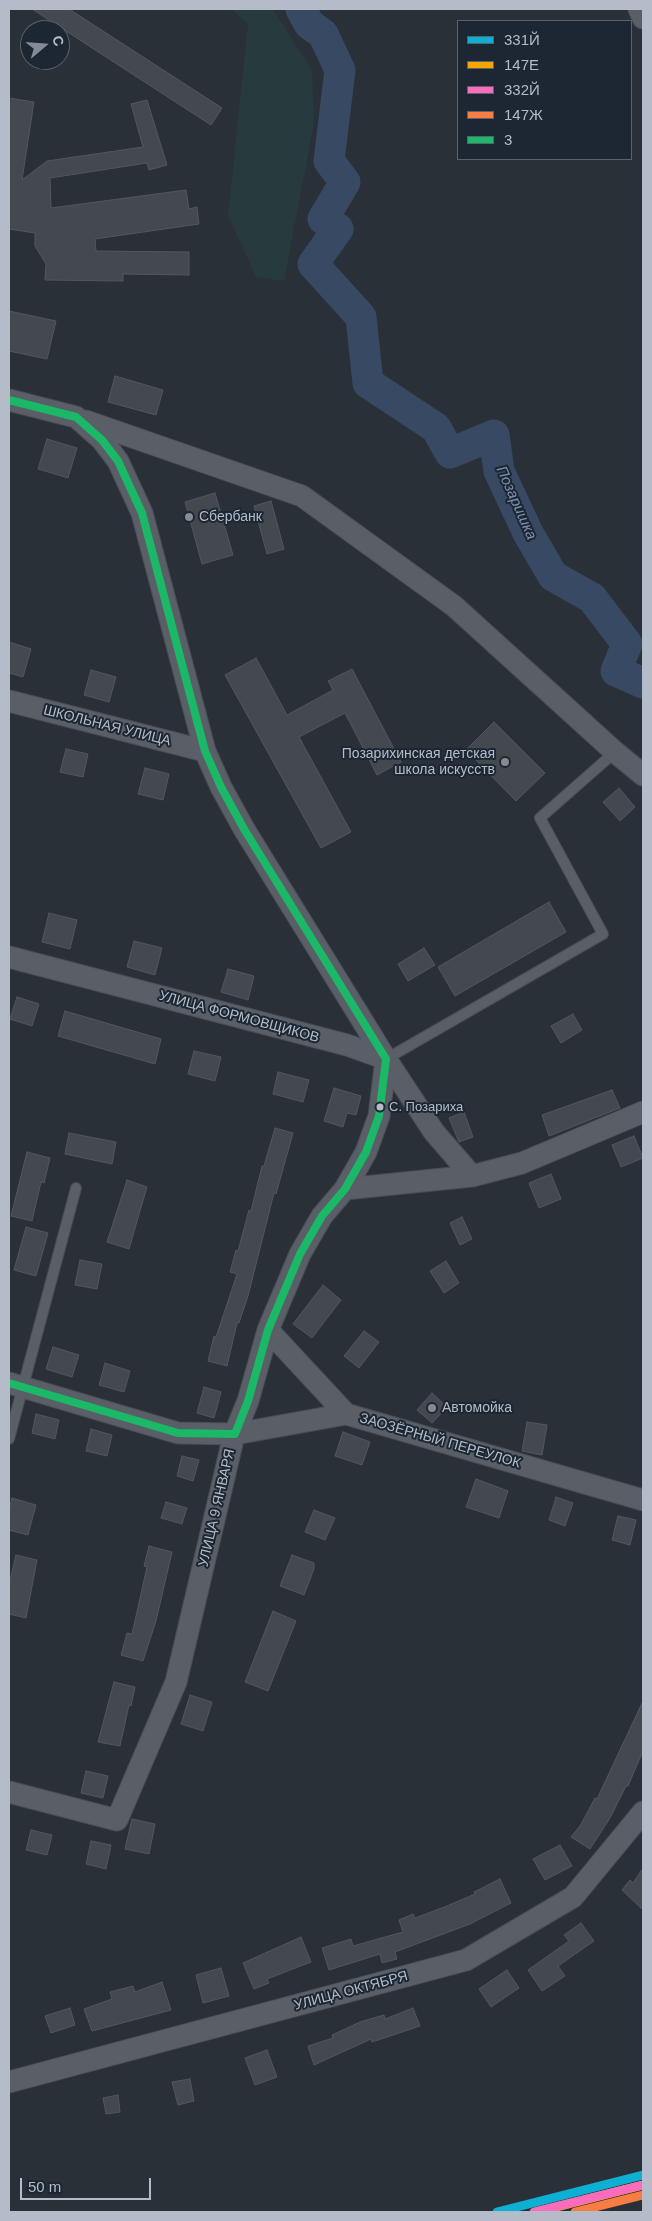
<!DOCTYPE html>
<meta charset="utf-8">
<style>
body{margin:0}
#map{position:relative;width:652px;height:2221px;overflow:hidden;background:#2a3038;font-family:Helvetica,sans-serif}
canvas{display:block}
.frame{position:absolute;inset:0;border:10px solid #b4bcc9;pointer-events:none}
.legend{position:absolute;left:457px;top:20px;width:175px;height:140px;box-sizing:border-box;background:#1d2633;border:1px solid #59626f;margin:0;padding:6px 9px;list-style:none;font-size:15px;color:#b4bcc9}
.legend li{display:flex;align-items:center;gap:10px;height:25px}
.legend b{width:25px;border:1px solid #59626f}
.north{position:absolute;left:20px;top:20px;width:50px;height:50px;box-sizing:border-box;background:#1d2633;border:1px solid #59626f;border-radius:50%;rotate:72deg;font-size:14px;font-weight:700;line-height:20px;text-align:center;color:#b4bcc9}
.north::after{content:'';display:block;margin:auto;width:18px;height:22px;background:#848b96;clip-path:polygon(50% 0,100% 100%,50% 72%,0 100%)}
.scale{position:absolute;left:20px;top:2178px;width:131px;height:22px;box-sizing:border-box;border:2px solid #b4bcc9;border-top:0;padding-left:6px;font-size:15px;line-height:18px;white-space:nowrap;color:#b4bcc9;-webkit-text-stroke:4px #1d2633;paint-order:stroke}
</style>
<div id="map">
<canvas width="652" height="2221"></canvas>
<div class="frame"></div>
<ul class="legend">
<li><b style="height:6px;background:#0dafd3"></b>331Й</li>
<li><b style="height:6px;background:#f7a600"></b>147Е</li>
<li><b style="height:6px;background:#fb6dba"></b>332Й</li>
<li><b style="height:6px;background:#f77d43"></b>147Ж</li>
<li><b style="height:6px;background:#1ab867"></b>3</li>
</ul>
<div class="north">С</div>
<div class="scale">50 m</div>
</div>
<script>
const ctx = document.querySelector('canvas').getContext('2d');
ctx.lineJoin = 'round';
function fill(path, color) {
  ctx.fillStyle = color;
  ctx.fill(path, 'evenodd');
}
function toPath(rows) {
  const path = new Path2D();
  for (const r of rows) {
    path.moveTo(r[0], r[1]);
    for (let i = 2; i < r.length; i += 2) path.lineTo(r[i], r[i + 1]);
  }
  return path;
}
function stroke(path, color, width, dash) {
  ctx.strokeStyle = color;
  ctx.lineWidth = width;
  ctx.lineCap = dash ? 'butt' : 'round';
  ctx.setLineDash(dash || []);
  ctx.stroke(path);
}
function write(font, color, halo, rows, align = 'center') {
  ctx.font = font + ' Helvetica,sans-serif';
  ctx.lineWidth = 4;
  ctx.setLineDash([]);
  ctx.textBaseline = 'middle';
  ctx.strokeStyle = halo;
  ctx.fillStyle = color;
  for (const [text, x, y, turn = 0] of rows) {
    ctx.save();
    ctx.translate(x, y);
    ctx.rotate((+turn || 0) * Math.PI / 180);
    ctx.textAlign = isNaN(turn) ? turn : align;
    if (halo) ctx.strokeText(text, 0, 0);
    ctx.fillText(text, 0, 0);
    ctx.restore();
  }
}
const green = toPath([
 [231,9,268,9,274,11,312,70,314,124,284,281,256,277,228,215,248,24]
]);
const river = toPath([
 [301,9,309,24,323,34,340,70,329,161,345,182,323,219,338,229,313,264,361,317,368,383,436,428,450,453,494,435,499,471,528,533,553,576,592,598,627,644,616,671,643,683]
]);
const building = toPath([
 [32,9,69,9,222,108,211,125,32,9],
 [9,98,34,102,22,180,47,161,143,147,131,104,147,100,167,165,149,170,147,163,50,178,51,208,186,190,189,209,197,207,199,224,95,239,96,251,189,252,189,275,123,274,123,281,45,280,46,264,35,246,35,233,9,229,9,98],
 [9,311,56,321,47,359,9,351,9,311],
 [115,376,163,390,156,415,108,402,115,376],
 [47,439,77,448,68,478,38,469,47,439],
 [215,493,233,555,202,564,185,502,215,493],
 [271,501,284,549,267,554,254,506,271,501],
 [9,642,31,649,23,677,9,673,9,642],
 [256,658,287,715,333,690,328,681,352,669,401,762,377,775,345,713,299,737,351,832,321,848,225,675,256,658],
 [91,670,116,677,109,702,84,695,91,670],
 [494,722,545,773,516,801,466,750,494,722],
 [66,749,88,754,83,777,60,772,66,749],
 [145,768,169,774,163,800,138,794,145,768],
 [619,788,635,807,620,821,603,802,619,788],
 [549,902,566,932,455,996,438,967,549,902],
 [49,913,77,920,70,949,42,942,49,913],
 [134,941,162,948,155,975,127,967,134,941],
 [424,948,435,965,408,981,398,964,424,948],
 [228,969,254,976,248,1000,221,992,228,969],
 [17,997,39,1004,32,1026,10,1019,17,997],
 [65,1011,161,1039,155,1064,58,1036,65,1011],
 [573,1014,582,1030,561,1043,551,1026,573,1014],
 [194,1051,221,1057,215,1081,188,1074,194,1051],
 [278,1072,309,1080,303,1102,273,1094,278,1072],
 [334,1088,361,1096,356,1115,347,1113,343,1127,324,1121,334,1088],
 [612,1090,620,1108,549,1136,542,1115,612,1090],
 [464,1112,473,1137,459,1142,449,1118,464,1112],
 [275,1128,293,1133,276,1194,274,1193,248,1296,239,1323,237,1323,227,1366,208,1361,214,1336,216,1337,237,1274,230,1272,236,1250,238,1251,249,1210,251,1211,262,1166,264,1166,275,1128],
 [69,1133,116,1142,112,1164,65,1154,69,1133],
 [634,1136,643,1158,621,1167,612,1145,634,1136],
 [27,1152,50,1158,44,1183,41,1182,32,1221,11,1216,27,1152],
 [551,1174,561,1199,539,1208,529,1183,551,1174],
 [127,1180,147,1187,129,1249,107,1242,127,1180],
 [462,1217,472,1239,460,1245,450,1223,462,1217],
 [26,1227,48,1233,36,1276,14,1270,26,1227],
 [80,1260,102,1264,97,1289,75,1285,80,1260],
 [446,1261,459,1283,444,1293,430,1271,446,1261],
 [323,1285,341,1300,312,1338,293,1324,323,1285],
 [364,1331,379,1342,359,1368,344,1356,364,1331],
 [53,1347,79,1355,72,1377,46,1369,53,1347],
 [105,1363,130,1371,124,1392,99,1385,105,1363],
 [204,1387,221,1392,214,1418,197,1413,204,1387],
 [432,1393,447,1407,432,1423,417,1410,432,1393],
 [36,1414,59,1420,55,1439,32,1433,36,1414],
 [527,1422,547,1425,542,1455,522,1451,527,1422],
 [91,1429,112,1435,107,1456,86,1451,91,1429],
 [343,1432,370,1442,362,1465,335,1456,343,1432],
 [182,1456,199,1460,193,1481,177,1476,182,1456],
 [476,1479,508,1491,499,1518,466,1507,476,1479],
 [556,1497,573,1503,565,1526,549,1520,556,1497],
 [12,1498,36,1505,28,1535,9,1530,9,1510,12,1498],
 [166,1502,187,1508,182,1524,161,1518,166,1502],
 [314,1510,335,1518,325,1540,305,1532,314,1510],
 [618,1516,636,1520,630,1545,612,1540,618,1516],
 [149,1546,172,1552,156,1621,143,1661,121,1655,127,1633,132,1634,147,1567,144,1566,149,1546],
 [16,1555,37,1560,26,1618,9,1614,9,1585,16,1555],
 [292,1555,314,1563,314,1569,304,1595,280,1586,292,1555],
 [273,1611,296,1621,268,1691,245,1682,273,1611],
 [114,1682,135,1687,131,1706,129,1705,120,1746,98,1742,114,1682],
 [190,1695,212,1702,203,1731,181,1724,190,1695],
 [643,1701,643,1751,628,1786,626,1786,610,1818,590,1849,571,1837,580,1826,595,1798,597,1799,643,1701],
 [86,1771,108,1776,103,1798,81,1793,86,1771],
 [132,1819,155,1824,149,1854,125,1849,132,1819],
 [31,1830,52,1835,47,1855,26,1850,31,1830],
 [91,1841,111,1845,106,1869,86,1864,91,1841],
 [560,1845,572,1866,545,1880,533,1859,560,1845],
 [643,1868,643,1910,622,1890,630,1880,633,1883,643,1868],
 [500,1879,511,1903,470,1924,395,1952,397,1959,382,1963,380,1954,329,1970,322,1948,351,1939,353,1946,403,1932,399,1920,413,1914,415,1918,447,1906,475,1894,474,1892,500,1879],
 [581,1923,594,1941,558,1966,565,1976,542,1991,528,1970,569,1941,564,1935,581,1923],
 [301,1937,311,1962,267,1979,269,1983,254,1989,243,1963,301,1937],
 [221,1968,229,1996,203,2003,196,1975,221,1968],
 [507,1970,519,1988,491,2007,479,1989,507,1970],
 [162,1982,171,2010,92,2031,84,2009,112,1999,110,1992,133,1986,135,1992,162,1982],
 [70,2008,75,2025,51,2033,45,2016,70,2008],
 [413,2008,420,2026,372,2042,371,2039,314,2065,308,2046,333,2038,332,2035,360,2022,384,2015,385,2019,413,2008],
 [267,2050,277,2077,255,2085,245,2058,267,2050],
 [190,2079,194,2101,178,2105,172,2082,190,2079],
 [118,2095,120,2112,106,2114,103,2098,118,2095]
]);
const lane = toPath([
 [386,1059,603,934,540,818,615,752],
 [9,1439,76,1188]
]);
const street = toPath([
 [639,9,643,18],
 [9,400,76,417,102,440,118,461,142,513,205,751,221,787,244,829,386,1059,434,1132,472,1176],
 [86,421,302,496,454,606,615,752,643,775],
 [9,701,205,751],
 [9,957,347,1045,386,1059],
 [345,1189,472,1176,522,1163,643,1112],
 [268,1330,346,1414],
 [9,1383,178,1433,235,1434,346,1414,643,1500],
 [9,1792,117,1820,176,1682,234,1435,248,1401,268,1330,300,1254,322,1216,345,1189,366,1152,379,1116,386,1059],
 [9,2082,466,1960,573,1897,643,1812]
]);
const bus1 = toPath([
 [9,400,76,417,102,440,118,461,142,513,205,751,221,787,244,829,386,1059,379,1116,366,1152,345,1189,322,1216,300,1254,268,1330,248,1401,235,1434,178,1433,9,1383]
]);
const rail1 = toPath([
 [497,2212,643,2175]
]);
const rail2 = toPath([
 [537,2212,643,2185]
]);
const rail3 = toPath([
 [534,2212,643,2185]
]);
const rail4 = toPath([
 [575,2212,643,2195]
]);
const markers = [
 [189,517,5,"#848b96"],
 [505,762,5,"#848b96"],
 [380,1107,4.5,"#b4bcc9"],
 [432,1408,5,"#848b96"]
];
const busNames = [
 ["С. Позариха",389,1107]
];
const poiNames = [
 ["Сбербанк",199,517],
 ["Позарихинская детская",495,754,"right"],
 ["школа искусств",495,770,"right"],
 ["Автомойка",442,1408]
];
const streetNames = [
 ["ШКОЛЬНАЯ УЛИЦА",107,726,14],
 ["УЛИЦА ФОРМОВЩИКОВ",239,1017,15],
 ["ЗАОЗЁРНЫЙ ПЕРЕУЛОК",440,1441,16],
 ["УЛИЦА 9 ЯНВАРЯ",217,1508,-77],
 ["УЛИЦА ОКТЯБРЯ",351,1991,-15]
];
const waterNames = [
 ["Позаришка",516,503,66]
];
fill(green, '#273a3e');
stroke(river, '#384963', 31);
fill(building, '#444950');
stroke(building, '#52575f', 1);
stroke(lane, '#484c53', 12);
stroke(street, '#484c53', 23);
stroke(lane, '#5a5e66', 10);
stroke(street, '#5a5e66', 21);
stroke(bus1, '#1ab867', 8);
stroke(rail1, '#0dafd3', 9);
stroke(rail2, '#f7a600', 9);
stroke(rail3, '#fb6dba', 9);
stroke(rail4, '#f77d43', 9);
for (const [x, y, r, color] of markers) {
  const dot = new Path2D();
  dot.arc(x, y, r, 0, 2 * Math.PI);
  ctx.fillStyle = color;
  ctx.fill(dot);
  stroke(dot, '#1d2633', 2);
}
write('13px', '#b4bcc9', '#1d2633', busNames, 'left');
write('14px', '#b4bcc9', '#1d2633', poiNames, 'left');
write('14px', '#b4bcc9', '#1d2633', streetNames);
write('italic 15px', '#7c92b1', '#1d2633', waterNames);
</script>
